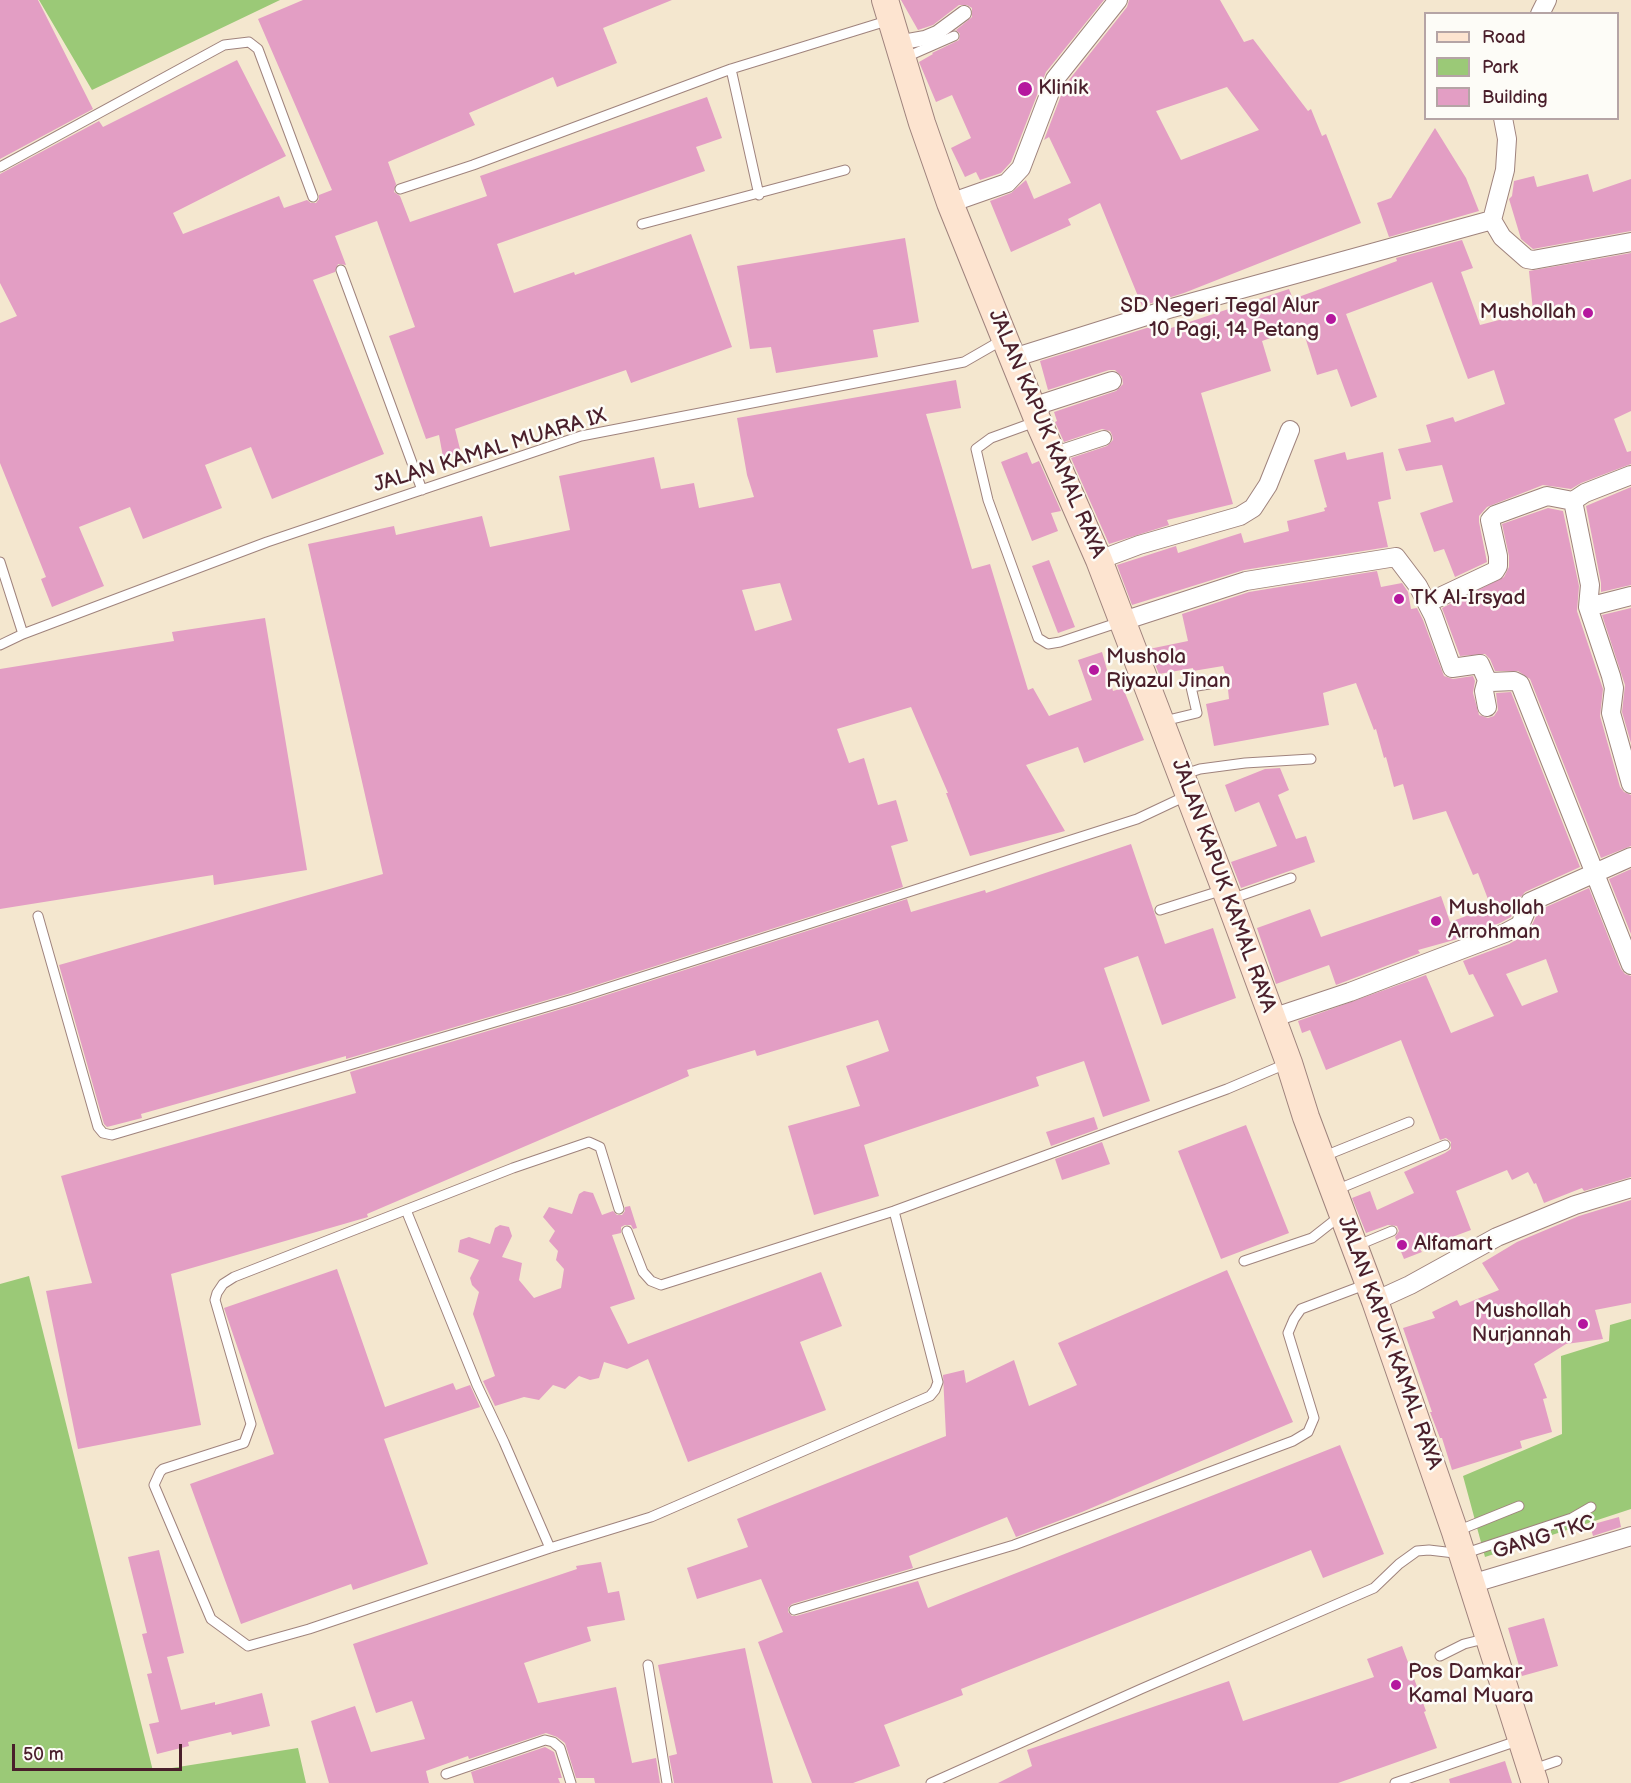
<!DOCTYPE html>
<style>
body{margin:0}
#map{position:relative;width:1631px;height:1783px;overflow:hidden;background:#f4e7cf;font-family:"Balsamiq Sans",sans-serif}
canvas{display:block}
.legend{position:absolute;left:1424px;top:12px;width:195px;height:108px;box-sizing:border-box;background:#fdfcf7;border:2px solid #b5a4a5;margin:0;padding:8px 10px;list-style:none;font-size:18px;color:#4a1f2b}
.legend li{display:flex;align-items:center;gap:12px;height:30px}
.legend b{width:30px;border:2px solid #b5a4a5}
.scale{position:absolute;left:12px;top:1744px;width:170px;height:27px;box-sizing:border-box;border:3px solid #4a1f2b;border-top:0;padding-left:8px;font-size:18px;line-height:21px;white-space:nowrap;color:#4a1f2b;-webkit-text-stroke:4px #fdfcf7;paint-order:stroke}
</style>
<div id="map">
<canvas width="1631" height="1783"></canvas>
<ul class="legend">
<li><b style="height:8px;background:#fde4d0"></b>Road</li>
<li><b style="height:16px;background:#9bc977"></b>Park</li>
<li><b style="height:16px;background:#e39ec4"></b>Building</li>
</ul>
<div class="scale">50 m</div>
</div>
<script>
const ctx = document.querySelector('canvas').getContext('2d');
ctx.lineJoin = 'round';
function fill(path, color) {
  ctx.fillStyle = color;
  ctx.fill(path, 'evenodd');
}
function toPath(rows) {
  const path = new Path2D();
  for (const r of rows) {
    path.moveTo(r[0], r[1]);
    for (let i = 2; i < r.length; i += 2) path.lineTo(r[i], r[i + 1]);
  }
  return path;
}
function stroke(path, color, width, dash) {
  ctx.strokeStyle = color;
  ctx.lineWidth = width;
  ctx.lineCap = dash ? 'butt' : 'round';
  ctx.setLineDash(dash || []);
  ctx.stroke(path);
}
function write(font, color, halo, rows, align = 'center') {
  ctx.font = font + ' "Balsamiq Sans",sans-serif';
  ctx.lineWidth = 5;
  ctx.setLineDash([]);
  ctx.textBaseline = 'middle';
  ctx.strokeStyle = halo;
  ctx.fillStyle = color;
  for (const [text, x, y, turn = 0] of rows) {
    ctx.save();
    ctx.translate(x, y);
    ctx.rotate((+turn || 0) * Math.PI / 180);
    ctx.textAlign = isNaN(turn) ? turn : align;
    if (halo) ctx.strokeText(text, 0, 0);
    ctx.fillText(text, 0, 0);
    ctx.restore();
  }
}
const green = toPath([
 [39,0,280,0,92,90],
 [29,1276,153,1771,298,1748,306,1783,0,1783,0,1284],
 [1631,1319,1631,1509,1485,1557,1463,1476,1562,1434,1561,1356,1609,1341,1610,1325]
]);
const building = toPath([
 [0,0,38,0,93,109,0,159],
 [303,0,672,0,603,28,617,63,557,87,553,77,469,113,475,125,388,162,396,184,394,192,400,196,410,222,487,196,480,176,707,97,722,138,696,147,705,171,497,244,514,293,574,272,575,275,691,234,732,347,631,383,626,370,455,429,461,453,443,457,439,435,426,439,389,336,415,327,377,221,335,236,346,265,338,264,335,272,313,280,384,454,272,499,251,447,205,465,222,508,143,539,130,507,79,527,104,586,52,607,41,579,46,577,0,463,0,323,17,316,0,283,0,174,99,121,103,127,237,60,286,156,173,213,183,234,279,196,284,208,307,200,311,203,316,203,319,199,319,195,332,190,258,19],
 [901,0,1104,0,1046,72,1011,162,1001,173,980,180,976,172,965,177,951,148,971,138,952,95,936,102,919,62,933,54,932,53,959,40,960,34,956,30,972,17,972,8,967,5,959,5,933,25,918,30],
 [1129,0,1220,0,1244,42,1253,39,1308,111,1311,109,1322,136,1326,134,1361,223,1184,293,1142,306,1100,203,1068,219,1071,225,1011,252,990,201,1011,193,1026,180,1034,199,1071,183,1049,137,1044,140,1065,85,1127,7],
 [1227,87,1259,130,1181,160,1156,111],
 [1435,128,1466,178,1479,211,1389,237,1377,203,1391,198],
 [1588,174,1593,192,1631,179,1631,231,1533,249,1521,239,1509,199,1512,196,1514,181,1534,176,1537,187],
 [905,238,919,322,873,330,878,357,776,373,771,347,750,349,737,266],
 [1462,240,1473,268,1461,272,1480,325,1533,311,1529,271,1631,253,1631,411,1614,419,1627,452,1631,451,1631,464,1581,483,1571,489,1543,485,1487,507,1479,516,1479,522,1487,562,1455,577,1444,549,1434,552,1420,513,1453,502,1442,465,1406,471,1398,449,1431,442,1426,425,1453,417,1455,422,1505,404,1494,370,1468,379,1432,282,1346,314,1377,397,1351,407,1337,369,1317,375,1302,327,1262,341,1271,371,1201,393,1233,504,1167,520,1169,525,1109,544,1071,458,1107,446,1113,440,1112,435,1110,431,1102,429,1064,442,1055,422,1057,421,1054,412,1116,391,1123,384,1122,377,1115,370,1109,370,1048,390,1040,361,1153,326,1156,333,1289,289,1293,299,1397,261,1396,258],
 [956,380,961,408,926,414,972,569,990,564,1028,690,1033,688,1049,716,1092,700,1078,660,1102,652,1113,691,1123,688,1144,740,1084,763,1078,747,1026,765,1065,831,970,856,946,793,948,793,911,707,837,729,849,763,864,758,878,805,896,800,908,841,891,846,903,887,571,993,346,1059,346,1056,141,1114,142,1118,107,1127,104,1124,59,965,383,874,308,544,394,526,396,535,482,516,490,547,570,530,559,476,654,457,661,489,694,483,699,508,754,497,747,475,737,418],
 [780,583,792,620,755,631,742,590],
 [1027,452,1032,464,1039,461,1061,511,1051,513,1058,531,1032,541,1001,462],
 [1345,452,1347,460,1383,452,1391,499,1378,502,1388,547,1244,570,1132,605,1117,565,1176,546,1178,553,1241,533,1244,543,1289,531,1287,521,1325,511,1324,508,1327,507,1314,460],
 [1631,487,1631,585,1601,592,1601,583,1586,506],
 [1548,508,1563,511,1579,586,1577,611,1603,689,1600,716,1620,787,1624,792,1631,795,1631,846,1601,858,1530,679,1518,671,1495,671,1490,659,1485,654,1460,656,1442,608,1504,577,1509,567,1509,556,1502,524],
 [1049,560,1075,627,1058,633,1032,566],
 [1377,571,1381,587,1402,583,1408,592,1411,609,1417,608,1423,620,1444,676,1453,679,1473,676,1475,681,1473,693,1479,715,1488,718,1494,716,1498,710,1496,693,1511,692,1580,867,1525,892,1520,898,1511,917,1500,923,1454,940,1418,950,1420,953,1336,985,1329,965,1276,984,1257,928,1310,909,1321,937,1441,896,1450,922,1491,907,1478,873,1473,875,1446,811,1413,820,1403,784,1394,787,1386,757,1384,758,1376,729,1374,730,1356,683,1323,693,1329,725,1214,746,1206,704,1229,699,1227,680,1223,666,1193,671,1193,668,1159,674,1149,649,1188,641,1182,614,1249,592],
 [1631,608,1631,743,1622,712,1625,685,1602,615],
 [265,618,307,870,214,885,213,875,0,909,0,669,174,641,172,632],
 [1280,768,1289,790,1278,795,1296,839,1306,836,1315,862,1241,888,1231,862,1277,846,1259,802,1235,812,1225,785,1265,769],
 [1131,844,1165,944,1213,928,1236,998,1162,1025,1138,956,1104,968,1150,1101,1103,1117,1084,1061,1036,1077,1039,1086,864,1145,879,1196,814,1215,788,1126,860,1106,846,1066,889,1051,878,1020,757,1056,755,1050,687,1070,689,1076,367,1214,368,1217,171,1274,201,1425,78,1449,46,1291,92,1283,61,1176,356,1093,350,1072,575,1005,907,899,911,912,985,890,986,893],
 [1631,869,1631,934,1609,879],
 [1589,888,1621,969,1625,974,1631,976,1631,1177,1584,1191,1582,1188,1544,1203,1536,1183,1534,1184,1528,1172,1512,1180,1507,1170,1456,1191,1471,1230,1420,1249,1422,1252,1404,1259,1395,1237,1399,1231,1397,1226,1388,1225,1366,1233,1352,1198,1370,1191,1377,1210,1414,1193,1404,1172,1445,1153,1451,1149,1451,1142,1446,1138,1440,1140,1401,1040,1326,1070,1310,1030,1302,1033,1298,1021,1426,975,1451,1033,1494,1016,1473,974,1469,975,1463,961,1509,944,1525,935,1530,929,1539,910],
 [1546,959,1558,992,1522,1006,1506,974],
 [1094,1117,1098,1129,1051,1146,1046,1132],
 [1246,1125,1289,1233,1221,1259,1178,1151],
 [1102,1142,1110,1164,1062,1180,1055,1159],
 [584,1191,593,1193,602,1215,613,1211,617,1215,622,1215,625,1211,625,1207,630,1206,637,1228,633,1229,631,1225,625,1225,621,1227,621,1233,612,1235,635,1299,610,1307,628,1344,821,1272,842,1326,800,1342,826,1410,688,1462,648,1359,627,1369,604,1362,599,1378,590,1380,579,1376,565,1389,553,1385,539,1400,524,1397,495,1406,483,1381,495,1376,473,1314,479,1292,472,1285,470,1278,479,1260,458,1252,460,1240,469,1237,490,1244,495,1228,500,1225,509,1227,512,1236,502,1257,522,1263,519,1280,534,1298,561,1288,564,1269,556,1260,558,1251,549,1241,555,1231,543,1217,549,1207,572,1214,579,1194],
 [1631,1200,1631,1303,1595,1310,1603,1339,1566,1344,1534,1364,1547,1398,1543,1399,1552,1432,1520,1441,1522,1448,1452,1470,1442,1438,1440,1438,1430,1412,1432,1412,1403,1328,1435,1318,1432,1312,1457,1300,1460,1306,1499,1290,1482,1263,1517,1242,1579,1216],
 [337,1269,385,1407,453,1383,456,1390,470,1385,480,1407,384,1439,428,1564,353,1590,351,1584,241,1624,190,1484,274,1454,224,1308],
 [1227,1270,1293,1422,1082,1512,1016,1537,1007,1517,909,1556,913,1568,792,1604,788,1608,788,1612,792,1616,796,1616,918,1581,928,1608,1340,1445,1384,1554,1323,1578,1311,1550,961,1689,963,1695,884,1725,900,1766,853,1783,812,1783,758,1642,783,1632,761,1579,697,1599,687,1568,748,1547,737,1519,946,1436,943,1375,964,1370,966,1383,1014,1360,1029,1406,1077,1385,1058,1343],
 [1619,1517,1621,1527,1593,1536,1590,1525],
 [159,1550,184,1653,167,1657,181,1710,215,1702,215,1705,262,1693,270,1726,232,1735,231,1732,188,1742,189,1746,157,1754,149,1724,159,1722,147,1674,152,1673,142,1634,147,1633,128,1557],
 [601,1562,608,1593,619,1591,625,1620,587,1627,591,1641,524,1663,538,1703,616,1687,632,1763,656,1758,660,1783,595,1783,594,1778,576,1778,565,1743,557,1737,546,1733,469,1759,468,1756,426,1771,429,1783,329,1783,311,1721,355,1706,371,1752,425,1739,412,1701,376,1713,353,1644,577,1569,576,1566],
 [1544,1618,1558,1666,1522,1676,1508,1628],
 [1402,1646,1426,1711,1424,1712,1437,1748,1338,1783,998,1783,1032,1766,1027,1750,1229,1681,1243,1721,1374,1677,1367,1659],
 [745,1648,773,1783,674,1783,669,1756,677,1754,658,1665],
 [545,1747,554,1752,562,1778,558,1778,560,1783,474,1783,471,1772],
 [1505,1761,1512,1783,1450,1783,1449,1779]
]);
const service = toPath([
 [904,58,954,36],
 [731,69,759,195],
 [0,167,224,45,249,42,258,49,313,197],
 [400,189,473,165,731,69,890,20],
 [642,224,845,170],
 [341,270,422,490],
 [1035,422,991,438,976,449,988,500,1038,638,1048,644,1060,642,1120,622],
 [0,562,23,634],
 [0,645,23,634,267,542,581,436,964,362,1004,339],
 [1164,721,1197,713,1191,687,1221,682],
 [1182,775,1200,769,1245,763,1311,759],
 [1231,899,1291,878],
 [1160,910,1223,890],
 [38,916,98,1127,103,1133,112,1135,573,999,1137,819,1188,795],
 [1322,1157,1409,1122],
 [1336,1190,1445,1145],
 [619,1209,600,1147,589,1142,513,1168,234,1277,223,1284,217,1293,215,1300,251,1424,244,1443,163,1469,160,1472,154,1485,211,1619,248,1646,309,1629,550,1548,651,1517,930,1396,935,1390,938,1382,894,1211],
 [406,1210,477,1385,504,1442,550,1548],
 [627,1231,643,1272,651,1281,661,1285,894,1211,1227,1089,1288,1063],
 [1356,1246,1392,1231],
 [1244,1261,1312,1238,1340,1216],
 [1457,1531,1519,1506],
 [794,1610,1014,1545,1293,1441,1308,1432,1314,1418,1288,1333,1294,1319,1301,1309,1367,1284],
 [1440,1656,1464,1644,1488,1638],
 [648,1665,667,1783],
 [1534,1769,1557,1761],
 [446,1774,545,1740,553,1742,560,1748,571,1783],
 [931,1783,1141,1689,1374,1588,1399,1564,1417,1551,1429,1550,1463,1554,1572,1518,1591,1507],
 [1395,1783,1520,1740]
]);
const pedestrian = toPath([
 [897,43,925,38,937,33,964,13],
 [1052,455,1104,438]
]);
const minor = toPath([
 [1540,14,1547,0],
 [1503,118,1507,139,1505,170,1492,220,1502,237,1527,259,1533,260,1631,242],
 [950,203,1007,183,1021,168,1055,79,1118,0],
 [1013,358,1172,308,1492,220],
 [1032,407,1112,381],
 [1099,560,1139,545,1240,516,1253,508,1268,485,1290,430],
 [1631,596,1588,607,1611,676,1614,688,1611,713,1631,784],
 [1427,603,1495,571,1498,566,1498,556,1490,520,1495,515,1547,496,1573,501],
 [1588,607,1590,585,1573,501,1585,493,1631,475],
 [1123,621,1246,581,1396,557,1418,586,1433,615,1452,668,1480,664,1487,680,1491,682,1514,681,1520,684,1631,965],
 [1487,707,1484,691,1487,680],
 [1272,1018,1350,992,1505,933,1520,925,1530,902,1631,857],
 [1375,1301,1410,1285,1497,1237,1575,1205,1631,1188],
 [1471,1584,1631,1536]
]);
const secondary = toPath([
 [885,0,922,123,950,203,1038,421,1099,560,1229,900,1289,1063,1306,1117,1375,1301,1455,1532,1535,1783]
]);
const markers = [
 [1025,89,8,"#b5179e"],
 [1588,313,6,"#b5179e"],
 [1331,319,6,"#b5179e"],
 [1399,599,6,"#b5179e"],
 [1094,670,6,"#b5179e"],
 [1436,921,6,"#b5179e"],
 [1402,1245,6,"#b5179e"],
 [1583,1324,6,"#b5179e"],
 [1396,1685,6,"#b5179e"]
];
const poiNames = [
 ["Klinik",1038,89],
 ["SD Negeri Tegal Alur",1319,307,"right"],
 ["10 Pagi, 14 Petang",1319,331,"right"],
 ["Mushollah",1576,313,"right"],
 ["TK Al-Irsyad",1411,599],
 ["Mushola",1106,658],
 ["Riyazul Jinan",1106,682],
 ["Mushollah",1448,909],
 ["Arrohman",1448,933],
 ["Alfamart",1414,1245],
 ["Mushollah",1571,1312,"right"],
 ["Nurjannah",1571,1336,"right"],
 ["Pos Damkar",1408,1673],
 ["Kamal Muara",1408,1697]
];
const streetNames = [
 ["JALAN KAPUK KAMAL RAYA",1046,434,67],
 ["JALAN KAMAL MUARA IX",490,451,-17],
 ["JALAN KAPUK KAMAL RAYA",1223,886,70],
 ["JALAN KAPUK KAMAL RAYA",1389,1343,70],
 ["GANG TKC",1544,1538,-17]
];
fill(green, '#9bc977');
fill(building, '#e39ec4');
stroke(service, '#9f837d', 11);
stroke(pedestrian, '#9f837d', 16);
stroke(minor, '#9f837d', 20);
stroke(secondary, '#9f837d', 28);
stroke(service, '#fff', 9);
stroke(pedestrian, '#fff', 14);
stroke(minor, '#fff', 18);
stroke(secondary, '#fde4d0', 26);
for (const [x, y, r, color] of markers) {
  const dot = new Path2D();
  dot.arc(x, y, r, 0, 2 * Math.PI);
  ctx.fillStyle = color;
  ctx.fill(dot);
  stroke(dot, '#fdfcf7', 2);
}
write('21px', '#4a1f2b', '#fdfcf7', poiNames, 'left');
write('21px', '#4a1f2b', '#fdfcf7', streetNames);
</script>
